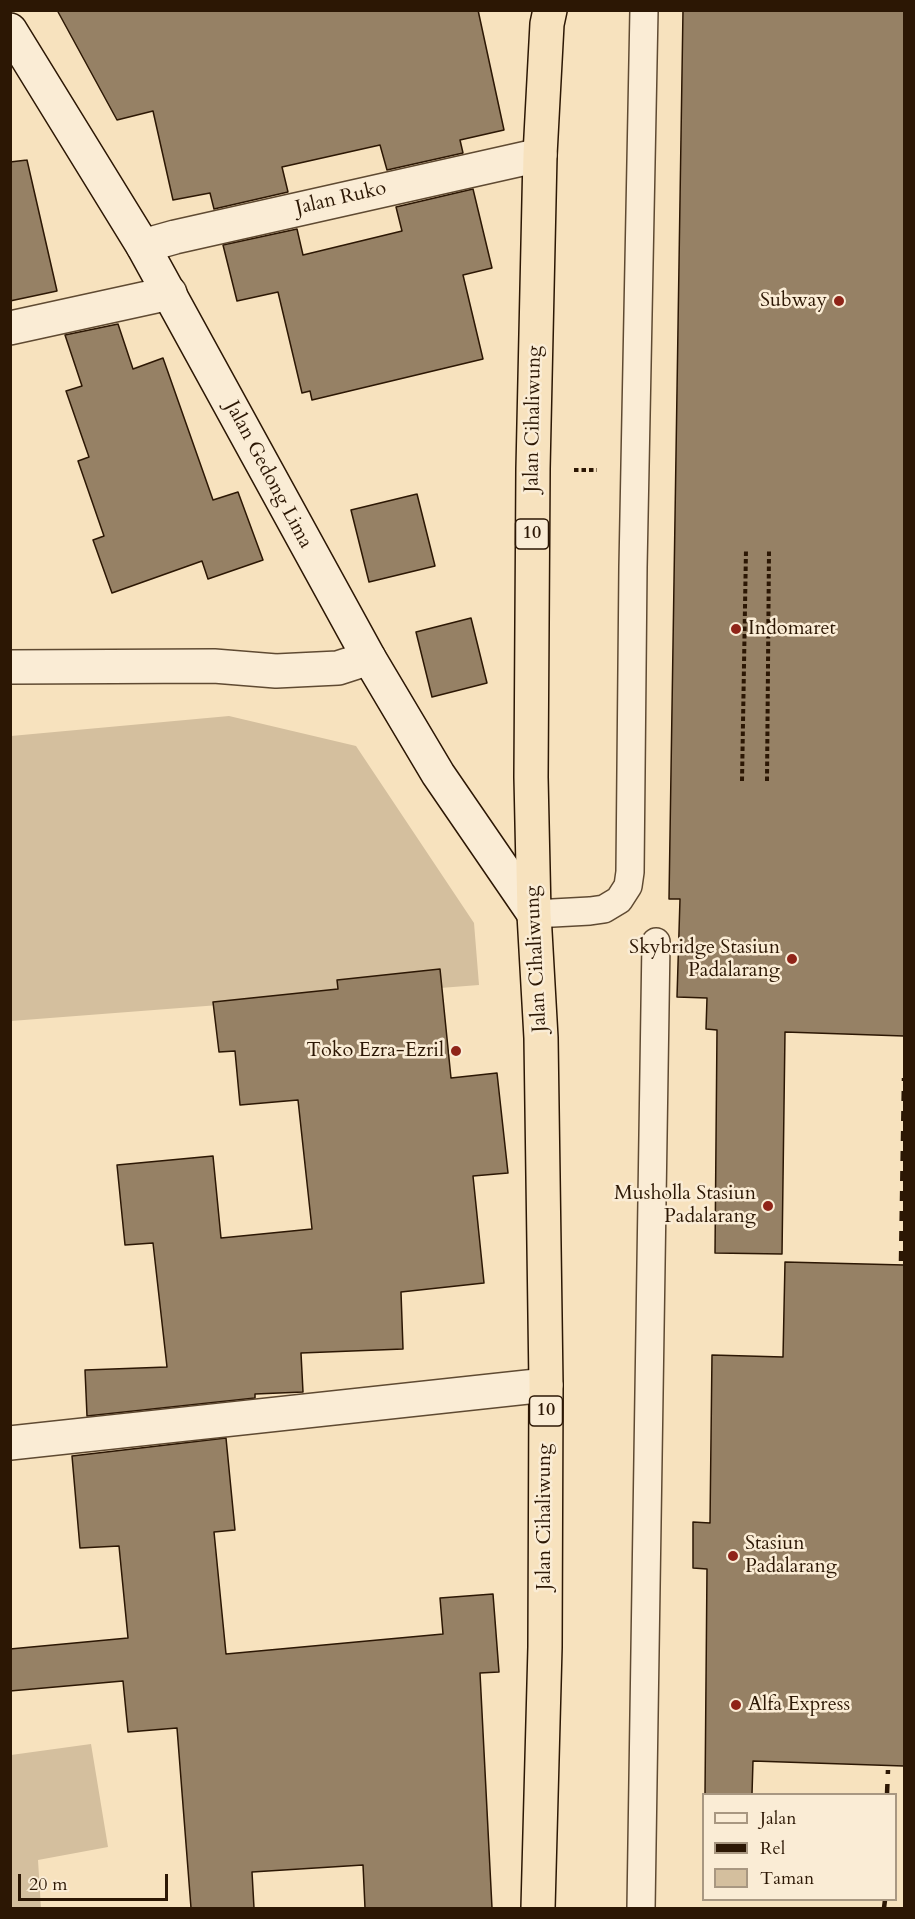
<!DOCTYPE html>
<style>
body{margin:0}
#map{position:relative;width:915px;height:1919px;overflow:hidden;background:#f7e2be;font-family:Cardo,serif}
canvas{display:block}
.frame{position:absolute;inset:0;border:12px solid #2c1704;pointer-events:none}
.legend{position:absolute;left:702px;top:1793px;width:195px;height:108px;box-sizing:border-box;background:#faecd5;border:2px solid #a89781;margin:0;padding:8px 10px;list-style:none;font-size:18px;color:#2c1704}
.legend li{display:flex;align-items:center;gap:12px;height:30px}
.legend b{width:30px;border:2px solid #a89781}
.scale{position:absolute;left:18px;top:1874px;width:150px;height:27px;box-sizing:border-box;border:3px solid #2c1704;border-top:0;padding-left:8px;font-size:18px;line-height:21px;white-space:nowrap;color:#2c1704;-webkit-text-stroke:4px #faecd5;paint-order:stroke}
</style>
<div id="map">
<canvas width="915" height="1919"></canvas>
<div class="frame"></div>
<ul class="legend">
<li><b style="height:8px;background:#faecd5"></b>Jalan</li>
<li><b style="height:8px;background:#2c1704"></b>Rel</li>
<li><b style="height:16px;background:#d4bf9e"></b>Taman</li>
</ul>
<div class="scale">20 m</div>
</div>
<script>
const ctx = document.querySelector('canvas').getContext('2d');
ctx.lineJoin = 'round';
function fill(path, color) {
  ctx.fillStyle = color;
  ctx.fill(path, 'evenodd');
}
function toPath(rows) {
  const path = new Path2D();
  for (const r of rows) {
    path.moveTo(r[0], r[1]);
    for (let i = 2; i < r.length; i += 2) path.lineTo(r[i], r[i + 1]);
  }
  return path;
}
function stroke(path, color, width, dash) {
  ctx.strokeStyle = color;
  ctx.lineWidth = width;
  ctx.lineCap = dash ? 'butt' : 'round';
  ctx.setLineDash(dash || []);
  ctx.stroke(path);
}
function write(font, color, halo, rows, align = 'center') {
  ctx.font = font + ' Cardo,serif';
  ctx.lineWidth = 5;
  ctx.setLineDash([]);
  ctx.textBaseline = 'middle';
  ctx.strokeStyle = halo;
  ctx.fillStyle = color;
  for (const [text, x, y, turn = 0] of rows) {
    ctx.save();
    ctx.translate(x, y);
    ctx.rotate((+turn || 0) * Math.PI / 180);
    ctx.textAlign = isNaN(turn) ? turn : align;
    if (halo) ctx.strokeText(text, 0, 0);
    ctx.fillText(text, 0, 0);
    ctx.restore();
  }
}
const green = toPath([
 [229,716,356,746,474,923,479,985,11,1021,11,736],
 [91,1744,108,1847,38,1860,41,1908,11,1908,11,1755]
]);
const building = toPath([
 [57,10,478,10,504,130,460,140,463,153,387,170,380,145,282,167,288,192,214,209,210,193,173,200,153,111,117,120,57,10],
 [683,10,904,10,904,1036,785,1032,782,1254,715,1253,717,1030,706,1029,707,998,677,997,680,899,669,899,683,10],
 [27,160,57,291,10,301,10,162,27,160],
 [473,189,492,268,463,275,483,359,312,400,310,391,302,393,278,292,237,301,223,245,297,229,303,255,402,231,396,207,473,189],
 [118,324,133,369,163,358,213,500,238,492,263,560,208,579,202,561,112,593,93,540,104,536,78,461,89,457,66,391,82,386,65,335,118,324],
 [417,494,435,566,369,582,351,510,417,494],
 [471,618,487,683,432,697,416,632,471,618],
 [440,969,451,1078,497,1073,508,1173,473,1176,484,1283,401,1292,403,1349,301,1353,303,1392,255,1394,255,1398,87,1416,85,1370,167,1367,153,1243,125,1245,117,1165,213,1156,221,1238,312,1229,298,1100,240,1105,235,1051,219,1052,213,1002,338,989,337,980,440,969],
 [785,1262,904,1265,904,1766,753,1761,752,1794,705,1794,707,1569,693,1568,693,1522,710,1523,712,1355,783,1357,785,1262],
 [226,1438,235,1530,214,1532,226,1654,443,1634,440,1598,493,1594,499,1672,480,1673,492,1908,365,1908,363,1865,252,1872,254,1908,191,1908,177,1728,128,1732,123,1681,10,1691,10,1649,128,1638,119,1546,80,1548,72,1456,226,1438]
]);
const path = toPath([
 [574,470,597,470],
 [742,781,746,549],
 [767,781,769,551]
]);
const lane = toPath([
 [534,914,590,911,604,909,619,900,628,886,630,872,633,567,644,10],
 [641,1908,656,942]
]);
const street = toPath([
 [143,246,175,237,540,155],
 [10,328,170,293],
 [10,667,214,666,276,671,338,668,369,658],
 [10,1443,546,1385]
]);
const secondary = toPath([
 [10,30,143,246,369,658,438,774,534,914]
]);
const highway = toPath([
 [538,1908,545,1647,546,1385,541,1038,534,914,531,777,533,469,540,155,547,24,550,10]
]);
const rail = toPath([
 [901,1261,904,1078],
 [887,1794,888,1770],
 [884,1908,885,1900]
]);
const markers = [
 [839,301,6,"#8f2418"],
 [736,629,6,"#8f2418"],
 [792,959,6,"#8f2418"],
 [456,1051,6,"#8f2418"],
 [768,1206,6,"#8f2418"],
 [733,1556,6,"#8f2418"],
 [736,1705,6,"#8f2418"]
];
const shields = [
 [532,534,33],
 [546,1411,33]
];
const shieldNames = [
 ["10",532,534],
 ["10",546,1411]
];
const streetNames = [
 ["Jalan Ruko",341,199,-13],
 ["Jalan Cihaliwung",534,419,-89],
 ["Jalan Gedong Lima",268,475,62],
 ["Jalan Cihaliwung",537,959,-93],
 ["Jalan Cihaliwung",545,1517,-90]
];
const poiNames = [
 ["Subway",827,301],
 ["Indomaret",748,629,"left"],
 ["Skybridge Stasiun",780,948],
 ["Padalarang",780,971],
 ["Toko Ezra-Ezril",444,1051],
 ["Musholla Stasiun",756,1194],
 ["Padalarang",756,1217],
 ["Stasiun",745,1544,"left"],
 ["Padalarang",745,1567,"left"],
 ["Alfa Express",748,1705,"left"]
];
fill(green, '#d4bf9e');
fill(building, '#968165');
stroke(building, '#2c1704', 1.5);
stroke(lane, '#5f4a32', 30);
stroke(street, '#5f4a32', 36);
stroke(secondary, '#2c1704', 36);
stroke(highway, '#2c1704', 36);
stroke(path, '#2c1704', 4, [4.5, 3]);
stroke(lane, '#faecd5', 27);
stroke(street, '#faecd5', 33);
stroke(secondary, '#faecd5', 33);
stroke(highway, '#f7e2be', 33);
stroke(rail, '#2c1704', 4.5, [10, 10]);
for (const [x, y, r, color] of markers) {
  const dot = new Path2D();
  dot.arc(x, y, r, 0, 2 * Math.PI);
  ctx.fillStyle = color;
  ctx.fill(dot);
  stroke(dot, '#faecd5', 2);
}
for (const [x, y, w] of shields) {
  const box = new Path2D();
  box.roundRect(x - w / 2, y - 15, w, 30, 4.5);
  ctx.fillStyle = '#faecd5';
  ctx.fill(box);
  stroke(box, '#2c1704', 1.5);
}
write('bold 18px', '#2c1704', null, shieldNames);
write('20px', '#2c1704', '#faecd5', streetNames);
write('20px', '#2c1704', '#faecd5', poiNames, 'right');
</script>
